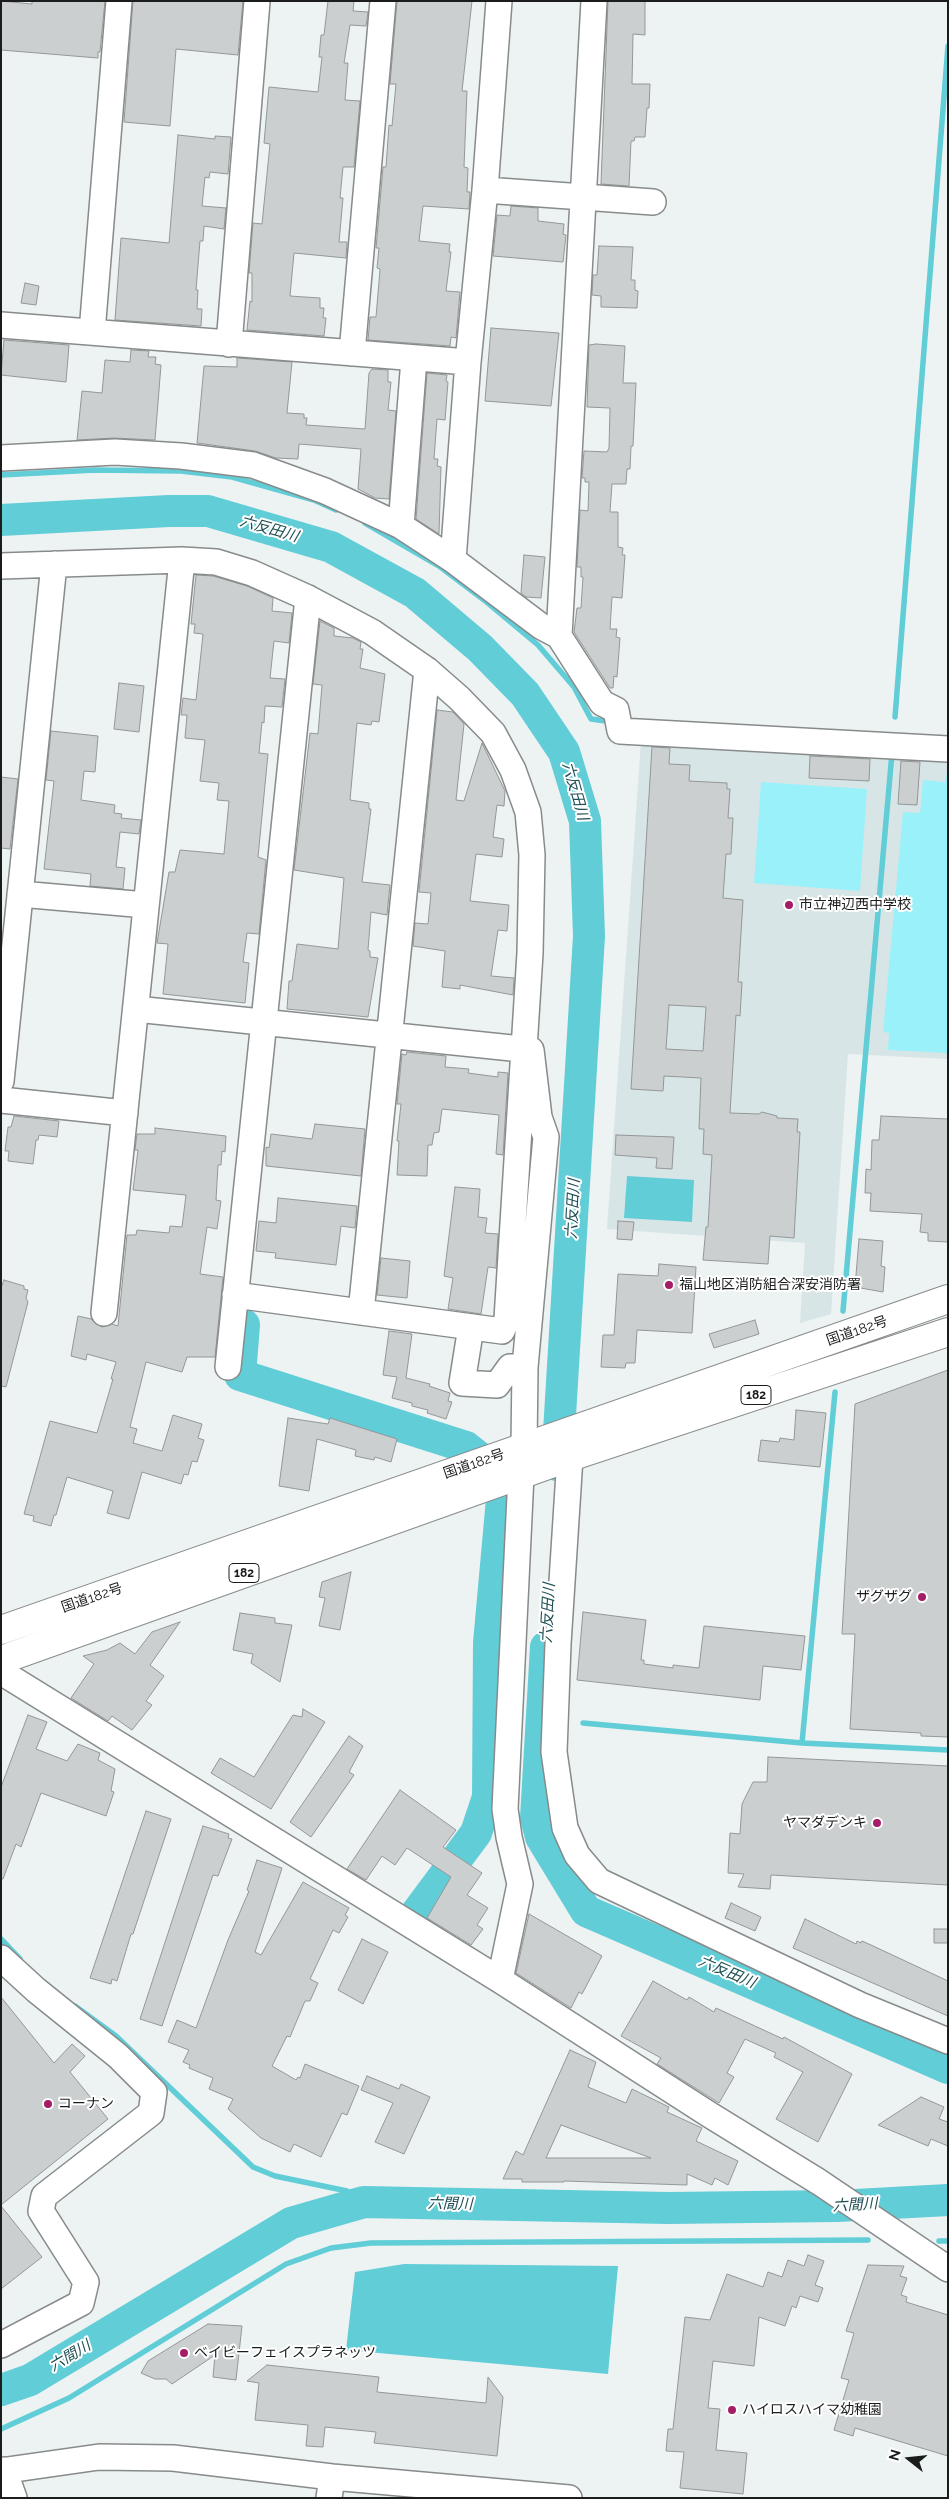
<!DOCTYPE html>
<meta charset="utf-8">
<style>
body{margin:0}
#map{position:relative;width:949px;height:2499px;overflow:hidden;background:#edf2f2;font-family:Raleway,sans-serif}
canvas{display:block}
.frame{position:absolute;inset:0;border:2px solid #1b1c1c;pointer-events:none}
.north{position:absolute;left:884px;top:2434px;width:50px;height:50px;-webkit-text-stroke:4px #fff;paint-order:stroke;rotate:286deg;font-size:14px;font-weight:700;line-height:20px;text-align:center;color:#1b1c1c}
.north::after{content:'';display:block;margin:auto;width:18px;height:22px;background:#1b1c1c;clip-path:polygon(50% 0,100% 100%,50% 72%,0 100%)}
</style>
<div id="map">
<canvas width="949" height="2499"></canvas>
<div class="frame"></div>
<div class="north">N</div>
</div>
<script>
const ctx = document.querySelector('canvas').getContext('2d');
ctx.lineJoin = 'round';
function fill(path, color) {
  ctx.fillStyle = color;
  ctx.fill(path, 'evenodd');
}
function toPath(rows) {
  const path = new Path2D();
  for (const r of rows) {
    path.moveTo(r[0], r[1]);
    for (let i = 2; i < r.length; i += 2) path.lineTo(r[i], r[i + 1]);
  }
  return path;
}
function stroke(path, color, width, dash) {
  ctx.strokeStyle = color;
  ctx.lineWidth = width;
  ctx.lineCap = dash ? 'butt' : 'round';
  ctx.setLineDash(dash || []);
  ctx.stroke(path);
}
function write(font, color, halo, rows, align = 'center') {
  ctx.font = font + ' Raleway,"Noto Sans JP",sans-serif';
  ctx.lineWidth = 4;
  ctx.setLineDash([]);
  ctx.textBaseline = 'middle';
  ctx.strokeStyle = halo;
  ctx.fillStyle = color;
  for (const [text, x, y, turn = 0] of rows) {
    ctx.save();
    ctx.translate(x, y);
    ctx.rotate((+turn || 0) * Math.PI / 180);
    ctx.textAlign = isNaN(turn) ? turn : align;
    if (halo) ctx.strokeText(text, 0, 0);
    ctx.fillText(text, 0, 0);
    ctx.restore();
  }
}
const built = toPath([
 [641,741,948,757,948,1059,848,1054,831,1314,800,1323,805,1243,607,1229]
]);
const green = toPath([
 [948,767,948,1053,888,1050,889,1033,883,1032,903,812,920,813,923,780,945,782],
 [761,782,867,789,860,891,754,883]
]);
const water = toPath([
 [627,1176,694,1180,692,1222,624,1218],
 [404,2264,618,2266,608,2374,346,2350,355,2272]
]);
const stream = toPath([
 [1,475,95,470,181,471,232,477,314,500,336,510],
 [365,523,439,566,484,600,538,645,574,687,591,719,613,722],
 [895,717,948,46],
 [843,1311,892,753],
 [835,1392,802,1743,948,1750],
 [488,1714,498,1715],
 [583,1723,802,1743],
 [1,1939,20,1959],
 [75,2006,116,2036,253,2167,275,2176,347,2191,364,2202],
 [939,2241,948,2241],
 [1,2429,69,2398,286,2264,331,2248,371,2243,868,2240]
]);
const river = toPath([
 [1,520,169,511,208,511,331,547,415,593,480,648,525,694,564,752,585,821,589,936,557,1465],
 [244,1325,240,1375,466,1447,499,1473,502,1499,489,1643,488,1797,476,1833,415,1915],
 [546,1647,536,1818,541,1837,586,1911,948,2068],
 [1,2390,30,2380,291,2223,364,2202,668,2208,837,2206,948,2200]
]);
const building = toPath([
 [1,1,32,4,32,1,105,1,100,52,98,52,98,58,1,50,1,1],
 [133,1,243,1,238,55,176,49,170,126,124,122,133,1],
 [328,1,354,1,353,11,368,12,366,26,350,25,344,63,348,63,345,100,360,101,354,167,343,167,340,198,343,198,339,242,347,242,346,258,294,253,290,296,320,298,320,308,324,308,323,318,326,318,324,336,247,330,250,301,252,302,252,273,249,273,253,223,262,224,270,144,264,143,269,87,318,92,322,57,319,57,321,35,324,35,328,1],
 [397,1,472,1,462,91,467,91,464,167,468,168,467,192,470,192,469,209,423,206,419,241,450,244,449,252,451,252,446,291,460,292,456,338,451,337,450,346,368,340,370,317,376,317,379,282,380,269,377,268,379,248,376,248,383,167,386,167,389,125,392,126,396,84,390,84,397,1],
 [608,1,645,1,645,35,633,34,632,84,650,84,649,108,647,108,645,137,635,137,634,141,631,141,629,186,601,184,608,1],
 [178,135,215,139,215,136,231,137,228,174,210,172,209,178,205,177,202,206,226,208,224,229,204,226,203,241,200,241,196,290,198,290,197,309,202,309,201,326,115,320,121,238,169,243,178,135],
 [511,206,538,208,538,221,564,224,563,234,566,235,563,262,493,256,497,215,510,216,511,206],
 [599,246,633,247,631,280,635,280,635,290,638,291,637,308,601,307,601,296,592,295,593,275,597,275,599,246],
 [25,283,39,286,36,305,21,303,25,283],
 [491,328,559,333,551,406,485,401,491,328],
 [4,340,69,345,66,382,1,375,4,340],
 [596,344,625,346,623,383,636,383,633,446,631,446,630,469,627,469,626,484,612,484,610,512,618,512,618,547,623,548,622,555,625,555,622,598,612,597,610,629,617,629,616,637,620,638,617,677,614,676,613,688,610,688,574,632,577,608,581,608,583,577,581,577,581,567,577,567,580,510,588,511,589,482,585,482,585,478,582,478,584,451,607,452,609,448,610,408,587,407,589,345,596,344],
 [131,350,149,351,148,357,156,357,155,364,161,365,155,440,114,438,77,440,82,391,102,393,105,360,130,362,131,350],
 [237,358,292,362,287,413,304,414,304,418,307,418,306,425,365,429,369,373,372,369,388,370,388,382,391,382,388,410,396,411,389,499,375,498,358,489,361,449,299,444,298,459,276,458,255,451,197,443,204,366,237,367,237,358],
 [427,373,447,375,446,381,448,382,445,420,437,419,434,459,438,459,437,466,441,467,439,534,416,519,427,373],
 [524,555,545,557,541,598,526,597,521,593,524,555],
 [196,575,213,576,247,586,273,598,272,611,292,613,289,643,274,641,270,678,285,679,282,707,265,706,264,723,262,722,259,753,268,754,258,857,266,860,259,934,247,933,243,962,249,963,245,1003,163,994,168,944,157,943,169,872,175,872,180,850,224,854,229,801,217,800,219,783,200,781,205,740,185,738,187,715,181,715,183,698,196,700,203,634,194,633,195,624,191,624,196,575],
 [320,621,334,628,334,636,353,638,361,642,360,649,363,649,360,668,385,674,379,722,372,721,371,725,357,723,350,800,369,803,369,809,371,809,362,882,390,885,387,915,371,912,368,950,370,951,370,957,378,958,368,1017,287,1009,289,981,292,981,297,944,338,949,344,878,294,870,310,733,318,734,322,685,313,684,320,621],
 [119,683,144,686,139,732,114,729,119,683],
 [437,710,453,712,464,724,456,800,464,801,482,743,505,791,504,806,497,805,493,837,504,839,502,857,476,854,470,901,509,905,507,931,498,930,491,976,514,978,513,995,460,985,460,989,442,987,445,951,413,946,415,923,428,924,431,893,419,892,437,710],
 [51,731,98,736,95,772,84,771,81,800,115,805,114,813,122,814,121,818,141,820,139,834,120,832,116,867,125,868,123,889,90,886,91,874,44,869,54,781,46,780,51,731],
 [652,747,670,748,669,764,690,765,689,781,727,783,727,789,730,789,728,818,733,818,731,854,726,854,723,898,743,900,738,982,742,982,740,1016,736,1015,730,1113,759,1114,762,1112,777,1116,777,1118,798,1119,797,1132,800,1132,794,1238,770,1236,768,1264,703,1260,706,1227,708,1227,712,1155,703,1154,704,1129,699,1129,701,1078,664,1076,663,1091,631,1089,652,747],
 [669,1005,706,1007,703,1051,666,1049,669,1005],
 [810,756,870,759,869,781,809,778,810,756],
 [901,761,920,762,917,805,898,804,901,761],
 [1,777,18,779,10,849,1,848,1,777],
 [407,1052,446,1056,445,1067,469,1069,468,1073,498,1077,498,1072,508,1073,503,1155,496,1154,499,1115,442,1109,439,1132,434,1133,432,1145,428,1145,427,1176,397,1175,399,1141,397,1141,401,1104,397,1104,402,1054,406,1055,407,1052],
 [14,1116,59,1121,57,1137,39,1135,38,1140,36,1140,33,1164,8,1161,9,1151,5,1151,8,1127,11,1127,14,1116],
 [881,1116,948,1119,948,1242,928,1241,928,1233,920,1232,922,1214,870,1211,871,1193,865,1193,866,1169,871,1170,872,1140,879,1140,881,1116],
 [315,1124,365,1129,361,1176,266,1166,266,1147,269,1148,271,1134,312,1139,315,1124],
 [155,1128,226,1136,225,1152,222,1151,221,1165,218,1165,216,1200,221,1201,217,1229,207,1227,200,1274,223,1277,215,1357,187,1357,182,1372,146,1362,130,1427,137,1429,133,1443,162,1451,173,1415,202,1424,198,1438,204,1440,197,1462,192,1461,188,1475,184,1474,181,1484,142,1472,129,1519,107,1513,113,1491,67,1477,56,1515,54,1515,51,1526,33,1521,34,1516,24,1514,50,1421,97,1433,113,1379,111,1379,116,1362,87,1354,86,1360,71,1356,78,1316,91,1319,102,1327,112,1324,118,1326,127,1235,136,1235,137,1230,169,1233,170,1226,182,1227,186,1195,133,1190,138,1150,135,1150,137,1134,155,1134,155,1128],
 [616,1135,674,1137,672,1169,656,1168,657,1158,615,1155,616,1135],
 [455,1187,480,1189,478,1217,487,1218,485,1233,498,1234,496,1268,488,1267,481,1314,448,1309,453,1278,444,1276,455,1187],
 [278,1198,357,1206,355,1228,341,1226,336,1265,275,1258,276,1253,256,1251,259,1221,276,1223,278,1198],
 [618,1221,634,1222,632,1240,617,1239,618,1221],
 [859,1239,883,1241,881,1266,885,1267,883,1292,855,1287,859,1239],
 [381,1258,410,1261,407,1298,377,1295,381,1258],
 [659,1264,696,1267,692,1333,637,1330,635,1363,626,1363,625,1368,601,1367,603,1335,614,1335,618,1274,658,1276,659,1264],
 [4,1280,24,1286,24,1289,28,1290,26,1298,28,1302,6,1387,1,1386,1,1288,4,1280],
 [755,1320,759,1334,714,1348,709,1334,755,1320],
 [389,1331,412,1334,406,1378,430,1384,429,1386,450,1393,448,1401,452,1402,446,1419,427,1413,428,1410,412,1406,412,1403,392,1398,397,1377,383,1375,389,1331],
 [948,1370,948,1737,921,1736,921,1733,850,1729,855,1634,842,1634,855,1404,948,1370],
 [796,1410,826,1413,820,1467,758,1461,761,1440,779,1442,780,1438,794,1440,796,1410],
 [288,1418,328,1424,330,1418,397,1439,391,1462,375,1457,374,1460,355,1456,356,1450,317,1439,309,1491,279,1486,288,1418],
 [351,1572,340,1630,319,1626,325,1598,319,1597,322,1582,351,1572],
 [583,1612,646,1620,641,1660,644,1660,644,1664,673,1668,673,1665,699,1668,704,1626,805,1636,801,1670,763,1666,760,1700,577,1680,583,1612],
 [240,1613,275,1618,275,1623,292,1625,280,1682,251,1663,253,1654,233,1650,240,1613],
 [180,1622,150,1665,164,1676,146,1701,152,1705,132,1730,112,1716,108,1721,71,1698,94,1664,83,1656,107,1650,120,1643,135,1654,152,1632,180,1622],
 [303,1709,325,1722,271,1809,211,1773,220,1758,254,1777,293,1715,302,1717,303,1709],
 [28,1715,47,1722,36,1749,67,1761,78,1744,100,1753,98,1760,115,1769,111,1791,114,1792,106,1816,41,1793,21,1847,16,1844,3,1879,1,1879,1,1787,28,1715],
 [349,1736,363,1746,349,1772,354,1775,311,1837,290,1822,349,1736],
 [768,1757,948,1766,948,1885,771,1875,770,1889,738,1887,744,1874,728,1873,730,1833,740,1834,742,1804,753,1782,767,1782,768,1757],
 [400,1790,456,1830,443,1847,482,1873,467,1895,488,1908,477,1925,483,1929,471,1945,427,1918,451,1877,407,1848,395,1865,382,1856,366,1880,347,1869,400,1790],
 [146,1811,171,1819,133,1934,131,1934,117,1981,112,1979,111,1984,90,1978,146,1811],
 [203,1826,229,1834,228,1838,232,1839,218,1876,213,1875,162,2026,140,2019,203,1826],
 [257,1860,282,1868,255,1952,261,1955,303,1882,349,1908,345,1915,348,1917,339,1933,333,1930,310,1979,318,1983,310,2001,305,2001,290,2037,287,2036,272,2066,296,2080,298,2077,300,2078,305,2064,359,2086,347,2115,342,2113,321,2157,294,2144,290,2152,261,2138,228,2109,233,2099,209,2089,213,2078,189,2068,190,2065,183,2062,189,2050,168,2042,177,2020,196,2028,228,1940,249,1891,247,1890,257,1860],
 [731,1903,761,1917,755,1931,725,1918,731,1903],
 [529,1914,602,1956,582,1994,579,1992,571,2008,516,1973,529,1914],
 [805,1919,856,1944,857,1941,861,1943,862,1941,871,1945,948,1981,948,2016,793,1948,805,1919],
 [934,1929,948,1929,948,1943,934,1943,934,1929],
 [362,1939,388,1952,363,2004,338,1990,362,1939],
 [653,1981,687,2000,689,1997,714,2012,716,2008,783,2039,784,2037,852,2074,818,2142,776,2119,803,2072,774,2057,776,2053,745,2039,727,2073,734,2077,719,2103,657,2064,661,2058,621,2036,653,1981],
 [1,1997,54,2063,72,2044,85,2056,70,2072,108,2119,1,2205,1,1997],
 [570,2050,596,2062,588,2087,626,2103,632,2089,669,2107,667,2112,702,2128,696,2141,738,2161,728,2185,715,2178,712,2185,687,2174,687,2185,564,2181,564,2182,522,2182,522,2179,503,2179,516,2151,523,2155,570,2050],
 [561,2125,651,2158,546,2158,561,2125],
 [367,2076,399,2089,401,2084,430,2097,404,2154,375,2142,393,2103,361,2090,367,2076],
 [921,2097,944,2107,939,2119,948,2122,948,2146,931,2139,928,2146,878,2125,921,2097],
 [1,2206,42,2257,1,2289,1,2206],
 [808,2255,824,2261,815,2285,823,2288,818,2302,800,2296,796,2308,792,2306,785,2326,759,2317,754,2366,713,2361,708,2408,720,2409,716,2450,747,2453,743,2494,680,2488,684,2452,666,2451,668,2429,673,2429,685,2317,710,2320,727,2274,763,2287,768,2272,782,2277,788,2260,804,2266,808,2255],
 [868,2265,904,2266,900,2276,907,2278,901,2295,907,2297,906,2302,948,2315,948,2456,855,2428,853,2436,834,2430,849,2380,841,2378,854,2333,846,2331,868,2265],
 [208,2324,242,2326,236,2380,213,2377,215,2355,172,2384,166,2379,155,2379,141,2373,148,2361,208,2324],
 [267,2365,379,2377,377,2392,486,2403,488,2377,503,2397,497,2456,374,2443,376,2432,325,2427,323,2447,306,2446,308,2425,255,2420,259,2383,247,2381,267,2365]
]);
const minor = toPath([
 [485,190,653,202],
 [1,325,468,362],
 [92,332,119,1],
 [229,344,257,1],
 [352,353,383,1],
 [1,458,115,452,181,456,253,465,325,491,401,526,453,560,542,627,559,636,602,703,616,710,620,731,948,749],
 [401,526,414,359],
 [453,560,468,362,485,190,499,1],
 [1,566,182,560,216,562,252,573,308,598,372,632,427,670,459,698,493,733,513,770,528,812,532,855,530,953,507,1319,502,1331,235,1295],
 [559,636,594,1],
 [20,894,146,905],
 [136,1009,531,1050,539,1117,546,1137,525,1367,524,1447],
 [1,1081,54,564],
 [1,1100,125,1113],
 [361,1312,427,670],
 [104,1313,182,560],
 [471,1327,462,1383,497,1385,510,1367,525,1367],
 [228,1367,308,598],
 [570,1457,558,1644,554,1752,565,1828,577,1855,599,1881,860,2005,948,2041],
 [1,1672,500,1980,710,2115,819,2182,948,2269],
 [1,1958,36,1990,118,2056,154,2092,151,2113,44,2196,41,2211,86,2282,81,2303,1,2345],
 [500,1980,520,1884,509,1837,505,1809,521,1475],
 [4,2470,14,2498],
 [1,2471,99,2457,173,2458,332,2477,569,2498],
 [329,2498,332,2477]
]);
const highway = toPath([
 [1,1630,948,1299],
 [1,1660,570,1457,948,1332]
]);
const markers = [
 [789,905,5,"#a41d66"],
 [669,1285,5,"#a41d66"],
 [922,1597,5,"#a41d66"],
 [877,1823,5,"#a41d66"],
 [48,2104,5,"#a41d66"],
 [184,2353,5,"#a41d66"],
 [732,2410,5,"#a41d66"]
];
const shields = [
 [756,1395,30],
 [244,1573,30]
];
const shieldNames = [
 ["182",756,1395],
 ["182",244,1573]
];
const poiNames = [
 ["市立神辺西中学校",799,905],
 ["福山地区消防組合深安消防署",679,1285],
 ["ザグザグ",912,1597,"right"],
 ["ヤマダデンキ",867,1823,"right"],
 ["コーナン",58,2104],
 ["ベイビーフェイスプラネッツ",194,2353],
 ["ハイロスハイマ幼稚園",742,2410]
];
const streetNames = [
 ["国道182号",857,1331,-19],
 ["国道182号",474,1464,-19],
 ["国道182号",92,1598,-19]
];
const waterNames = [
 ["六反田川",269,529,16],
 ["六反田川",575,791,74],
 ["六反田川",573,1209,-87],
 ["六反田川",548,1613,-87],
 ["六反田川",727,1972,23],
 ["六間川",450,2204,1],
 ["六間川",855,2205,-3],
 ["六間川",70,2356,-31]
];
fill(built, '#d8e5e7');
fill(green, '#9bf1fa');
fill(water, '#60cdd7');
stroke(stream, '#60cdd7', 5.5);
stroke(river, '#60cdd7', 32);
fill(building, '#cbcfd0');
stroke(building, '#949798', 1);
stroke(minor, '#878b8b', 28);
stroke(highway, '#878b8b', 30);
stroke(minor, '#fff', 25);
stroke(highway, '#fff', 28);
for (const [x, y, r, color] of markers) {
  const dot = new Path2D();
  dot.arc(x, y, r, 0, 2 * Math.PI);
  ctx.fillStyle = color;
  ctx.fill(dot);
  stroke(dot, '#fff', 2);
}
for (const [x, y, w] of shields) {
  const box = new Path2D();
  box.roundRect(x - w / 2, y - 9.5, w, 19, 4);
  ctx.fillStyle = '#fff';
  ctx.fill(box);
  stroke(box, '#1b1c1c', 1);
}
write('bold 12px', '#1b1c1c', null, shieldNames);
write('14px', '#1b1c1c', '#fff', poiNames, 'left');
write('14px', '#1b1c1c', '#fff', streetNames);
write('italic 15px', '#205055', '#fff', waterNames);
</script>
